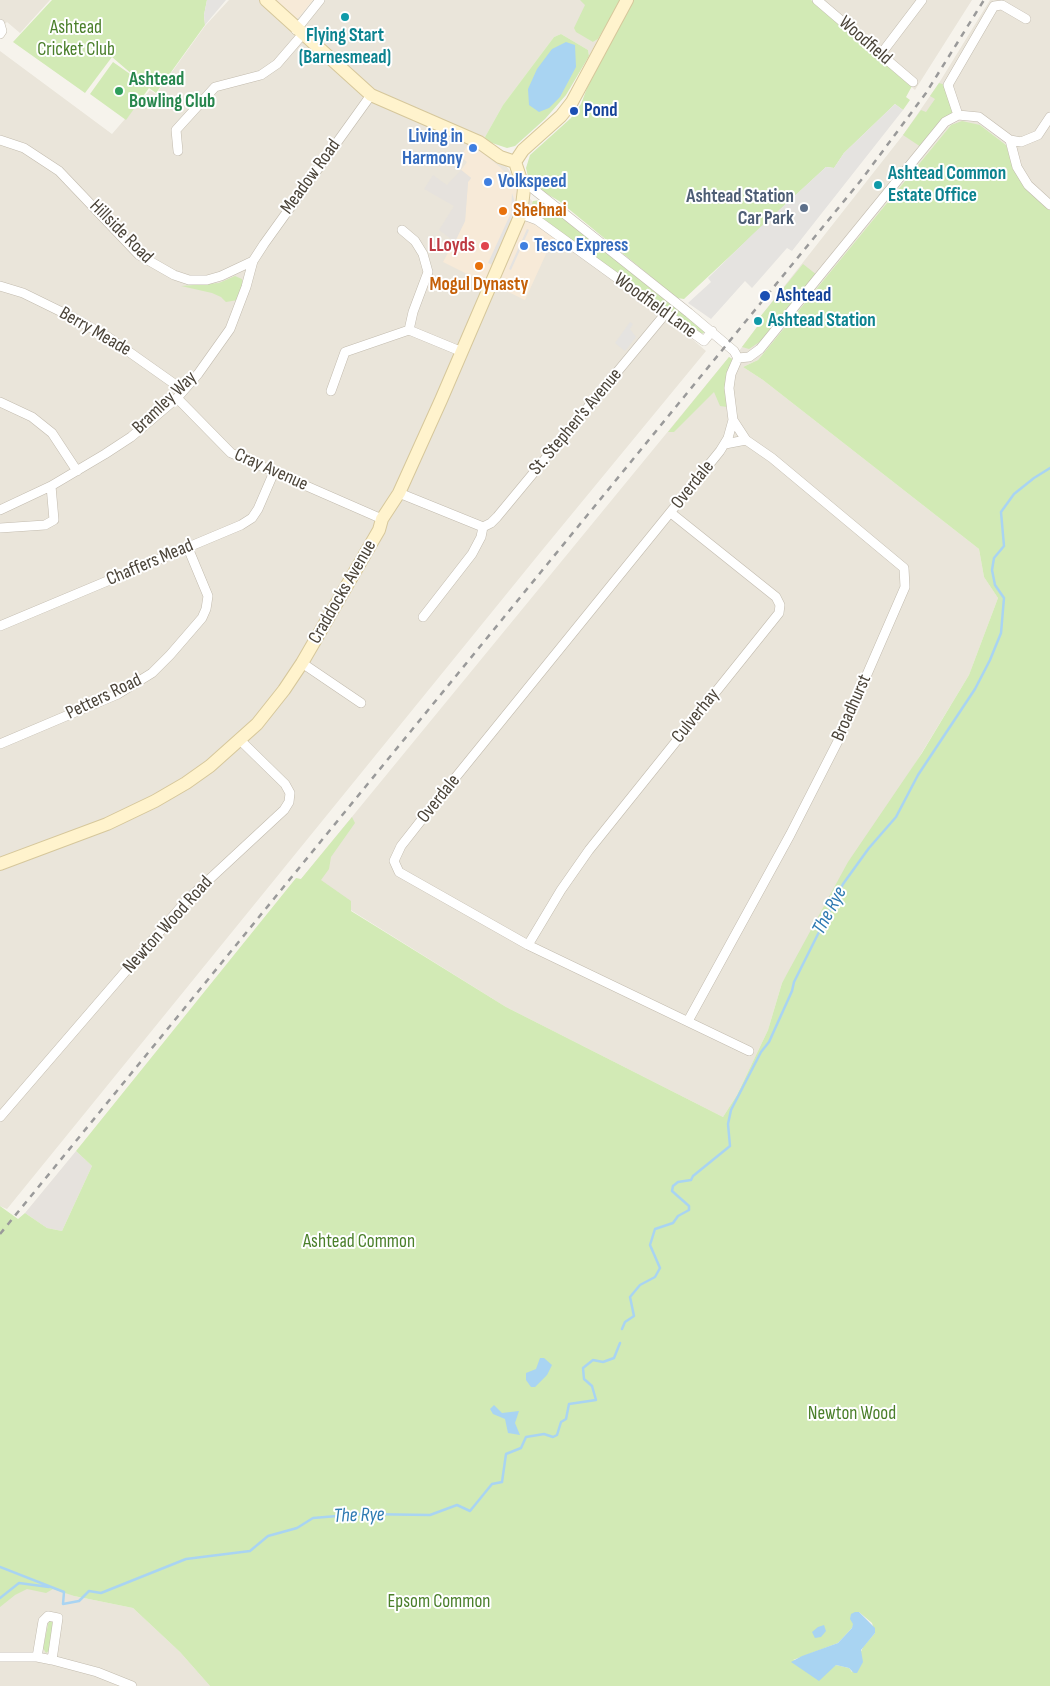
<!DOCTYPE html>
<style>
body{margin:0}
canvas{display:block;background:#f6f3ec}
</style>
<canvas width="1050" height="1686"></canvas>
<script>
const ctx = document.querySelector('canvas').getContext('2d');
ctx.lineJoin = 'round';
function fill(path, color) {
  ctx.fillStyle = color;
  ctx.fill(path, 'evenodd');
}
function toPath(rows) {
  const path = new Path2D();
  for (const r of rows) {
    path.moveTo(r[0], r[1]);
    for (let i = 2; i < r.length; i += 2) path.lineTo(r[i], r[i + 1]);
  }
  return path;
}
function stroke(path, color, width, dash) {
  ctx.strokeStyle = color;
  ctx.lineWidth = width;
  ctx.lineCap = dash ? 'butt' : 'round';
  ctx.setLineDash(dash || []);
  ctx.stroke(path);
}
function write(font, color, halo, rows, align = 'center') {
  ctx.font = font + ' "Sofia Sans Condensed",sans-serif';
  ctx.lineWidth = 4;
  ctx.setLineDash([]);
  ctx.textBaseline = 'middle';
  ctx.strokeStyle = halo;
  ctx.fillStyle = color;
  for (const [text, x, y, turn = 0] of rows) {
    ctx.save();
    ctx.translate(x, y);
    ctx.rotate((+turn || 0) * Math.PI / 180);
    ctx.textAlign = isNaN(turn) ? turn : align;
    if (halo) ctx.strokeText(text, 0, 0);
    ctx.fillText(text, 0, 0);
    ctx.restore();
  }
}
const residential = toPath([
 [0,0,50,0,20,33,7,22,0,29],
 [229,0,259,0,286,25,299,17,313,0,587,0,593,42,598,39,589,56,588,50,561,34,554,37,503,105,485,137,531,200,706,351,539,554,7,1209,0,1206,0,51,112,134,150,90,156,94,205,26],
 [811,0,972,0,915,90,835,18],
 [990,0,1050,0,1050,210,1031,193,1015,172,1006,145,980,125,951,125,758,360,743,367,763,380,979,549,984,577,998,598,969,675,782,983,768,1030,737,1095,723,1117,506,1007,301,879,729,357,733,359,763,319,760,317,903,135,939,83],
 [32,1580,74,1596,133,1608,180,1652,210,1686,0,1686,0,1582]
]);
const commercial = toPath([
 [259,0,313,0,299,17,286,26],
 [469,142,500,167,513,181,518,191,518,209,485,283,443,262,465,221,468,182,471,178,461,170,467,162,461,157],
 [522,221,536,222,558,238,546,254,525,300,496,286]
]);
const industrial = toPath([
 [461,170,471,178,468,182,465,221,455,242,439,230,454,206,424,189,433,175,447,185],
 [76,1151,92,1166,62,1231,47,1228,25,1213]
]);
const green = toPath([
 [52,0,207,0,204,15,205,25,156,93,149,88,126,120,90,94,113,62,140,81,112,57,85,93,13,42],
 [580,0,621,0,598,39,593,42,576,32,574,28,585,5],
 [633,0,811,0,912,86,906,97,910,100,903,110,895,104,844,153,834,168,826,167,684,299,677,298,559,201,537,188,529,181,526,168,530,155,571,118,581,104,587,88],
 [561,34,588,50,589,56,566,95,545,119,515,146,507,148,486,141,485,137,503,105,554,37],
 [939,83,946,85,954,110,950,117,921,147,903,135,921,110,926,112,935,99,930,96],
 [962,121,980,125,1006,145,1015,172,1031,193,1050,210,1050,1686,210,1686,180,1652,133,1608,74,1596,53,1589,46,1593,27,1589,15,1595,0,1607,0,1206,18,1219,25,1213,47,1228,62,1231,92,1166,76,1151,296,878,301,879,352,817,355,823,331,857,329,869,321,880,351,901,351,911,506,1007,723,1117,737,1095,768,1030,782,983,848,862,922,753,969,675,998,598,984,577,979,549,763,380,743,367,758,360,951,125],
 [859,1612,872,1623,875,1633,863,1647,852,1672,849,1668,836,1665,831,1667,793,1660,838,1643,852,1628],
 [540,200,594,239,705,332,700,335,534,213,531,207,533,201],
 [803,264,817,275,761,341,749,349,742,347,763,319,760,317],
 [235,276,242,279,243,284,238,300,226,302,221,297,212,293,181,286,219,283],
 [729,357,734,360,726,382,727,407,720,406,714,392,674,432,668,432],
 [49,1620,53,1621,50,1650,46,1653,43,1648]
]);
const parking = toPath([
 [207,0,226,0,205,25,204,15],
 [895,104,903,110,792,251,787,248,752,288,745,281,711,319,688,303,711,282,708,278,754,233,826,167,834,168,844,153],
 [512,193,517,209,493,265,488,263,511,213],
 [527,229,529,230,511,270,509,269],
 [630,322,633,324,630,329,636,337,625,351,615,343]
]);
const water = toPath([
 [566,42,575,45,576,67,560,97,549,108,539,112,529,105,528,89,537,69,552,49],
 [540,1358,544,1358,552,1365,547,1375,535,1387,531,1387,526,1380,526,1373,536,1369],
 [494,1405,502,1413,519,1411,515,1423,520,1435,508,1433,505,1419,493,1414,490,1409],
 [855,1612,859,1612,875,1628,875,1633,861,1650,863,1662,857,1673,854,1673,849,1668,836,1665,819,1681,791,1662,802,1656,838,1643,852,1628,853,1624,850,1619,851,1614],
 [824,1625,826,1631,821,1637,815,1638,812,1632,818,1627]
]);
const stream = toPath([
 [622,1329,625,1322,634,1316,630,1297,640,1285,655,1277,660,1268,650,1245,655,1229,673,1223,678,1216,689,1210,689,1206,672,1191,673,1186,678,1182,691,1180,693,1176,730,1146,728,1124,731,1110,761,1052,769,1042,792,991,794,982,843,884,869,848,896,817,918,775,975,689,990,660,1001,633,1004,598,995,585,992,570,994,558,1004,546,1001,512,1014,494,1034,478,1050,468],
 [0,1567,64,1592,63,1604,79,1601,89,1591,101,1593,186,1559,250,1551,268,1536,297,1528,313,1518,362,1514,430,1515,457,1505,470,1511,492,1484,502,1482,506,1454,521,1448,526,1437,544,1434,553,1437,557,1435,561,1422,566,1419,569,1404,596,1400,592,1386,584,1379,583,1368,593,1360,603,1362,614,1358,620,1343],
 [0,1598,19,1583,49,1587]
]);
const street = toPath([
 [817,0,913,82],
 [0,24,2,31,0,34],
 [296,30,320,0],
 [881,54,922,0],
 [958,115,948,85,994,6,1002,5,1026,19],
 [0,140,24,148,59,171,139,255,174,275,189,280,207,280,221,276,253,261],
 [1010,140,1017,167,1028,185,1050,205],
 [178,151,176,130,215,87,261,75,277,64,302,35],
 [522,180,689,313,734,351,738,358],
 [521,214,537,220,704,341,712,331],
 [402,230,415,241,423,254,428,272,413,312,409,330],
 [0,286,23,293,72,317,108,337,183,390],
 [738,358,749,357,760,349,945,122,958,115,979,117,1010,140,1021,142,1038,135,1050,117],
 [331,391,345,352,409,330,460,351],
 [177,398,231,453,382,519],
 [0,402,32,417,52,433,77,471],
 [733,420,728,438,720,451,434,804,401,846,394,861,399,872,528,945,749,1051],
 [725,444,746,440],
 [399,493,483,527],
 [0,510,51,486,105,454,131,437,177,398,198,374,230,329,246,287,253,261,264,244,371,95],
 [0,528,45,525,54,520,51,486],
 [423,617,472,554,481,537,483,527,491,523,497,517,666,313],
 [0,626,241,525,252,518,258,509,274,472],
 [302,663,361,703],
 [0,744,118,694,152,673,170,655,202,618,206,609,208,596,188,548],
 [528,945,561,890,589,850,779,613,780,605,776,597,671,513],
 [688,1021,790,835,838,741,905,587,904,568,772,458,746,440,733,420,729,388,731,374,738,358],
 [0,1117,187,900,284,810,289,802,290,793,285,784,240,740],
 [0,1657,37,1657,52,1660,97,1672,132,1686],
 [37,1657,43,1621,48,1616,58,1618,52,1660]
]);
const secondary = toPath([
 [266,0,371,95,479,142,500,157,515,162],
 [515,162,523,150,561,116,572,102,627,0],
 [0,864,107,824,155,801,186,783,210,766,257,724,284,690,302,663,379,530,382,519,399,493,441,400,521,214,524,189,515,162]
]);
const rail = toPath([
 [0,1234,862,179,926,93,984,0]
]);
const markers = [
 [345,17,5,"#0f9aa8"],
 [119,91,5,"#2e9e5b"],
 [574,111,5,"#1a4fb4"],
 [473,148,5,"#3f7fe0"],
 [488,182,5,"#3f7fe0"],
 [878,185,5,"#0f9aa8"],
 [804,208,5,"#5c6f8a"],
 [503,211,5,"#e8710a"],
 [485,246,5,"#e0444e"],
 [524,246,5,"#3f7fe0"],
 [479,266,5,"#e8710a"],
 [765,296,6,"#1a4fb4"],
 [758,321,5,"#0f9aa8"]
];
const parkNames = [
 ["Ashtead",76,28],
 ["Cricket Club",76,50],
 ["Ashtead Common",359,1242],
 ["Newton Wood",852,1414],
 ["Epsom Common",439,1602]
];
const cultureNames = [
 ["Flying Start",345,36,"center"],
 ["(Barnesmead)",345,58,"center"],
 ["Ashtead Common",888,174],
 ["Estate Office",888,196],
 ["Ashtead Station",768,321]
];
const streetNames = [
 ["Woodfield",865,41,41],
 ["Meadow Road",311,177,-54],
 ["Hillside Road",121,232,45],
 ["Woodfield Lane",655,306,36],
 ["Berry Meade",95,332,30],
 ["Bramley Way",165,403,-44],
 ["St. Stephen's Avenue",576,422,-50],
 ["Cray Avenue",271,470,24],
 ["Overdale",693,485,-51],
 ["Chaffers Mead",150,563,-23],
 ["Craddocks Avenue",343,592,-60],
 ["Petters Road",104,697,-26],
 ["Broadhurst",852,708,-66],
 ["Culverhay",696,716,-51],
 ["Overdale",439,799,-51],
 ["Newton Wood Road",168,925,-48]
];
const leisureNames = [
 ["Ashtead",129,80],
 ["Bowling Club",129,102]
];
const transitNames = [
 ["Pond",584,111],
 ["Ashtead",776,296]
];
const shopNames = [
 ["Living in",463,137,"right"],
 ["Harmony",463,159,"right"],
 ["Volkspeed",498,182],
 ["Tesco Express",534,246]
];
const serviceNames = [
 ["Ashtead Station",794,197],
 ["Car Park",794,219]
];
const foodNames = [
 ["Shehnai",513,211],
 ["Mogul Dynasty",479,285,"center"]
];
const healthNames = [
 ["LLoyds",475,246]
];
const waterNames = [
 ["The Rye",830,911,-62],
 ["The Rye",359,1516,-2]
];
fill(residential, '#eae5da');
fill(commercial, '#f7ead8');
fill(industrial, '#e6e2dd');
fill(green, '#d2eab5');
fill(parking, '#e5e3e0');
fill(water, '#a9d4f2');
stroke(stream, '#a9d4f2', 2.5);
stroke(street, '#c2bbae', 10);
stroke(secondary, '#d6c79b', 14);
stroke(street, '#fff', 9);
stroke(secondary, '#fff3cd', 12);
stroke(rail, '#9a9a9a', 2.5, [6, 6]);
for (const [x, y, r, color] of markers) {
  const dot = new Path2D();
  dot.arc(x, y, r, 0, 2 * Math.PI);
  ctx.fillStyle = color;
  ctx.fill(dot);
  stroke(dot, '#fff', 2);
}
write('19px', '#4a7f2a', '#fff', parkNames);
write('bold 19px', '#0d838f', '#fff', cultureNames, 'left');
write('19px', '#4b4439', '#fff', streetNames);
write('bold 19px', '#27864d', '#fff', leisureNames, 'left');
write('bold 19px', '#164399', '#fff', transitNames, 'left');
write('bold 19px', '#366cbe', '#fff', shopNames, 'left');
write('bold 19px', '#4e5e75', '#fff', serviceNames, 'right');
write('bold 19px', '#c56008', '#fff', foodNames, 'left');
write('bold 19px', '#be3a42', '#fff', healthNames, 'right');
write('italic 20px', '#2e7ab2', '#fff', waterNames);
</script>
